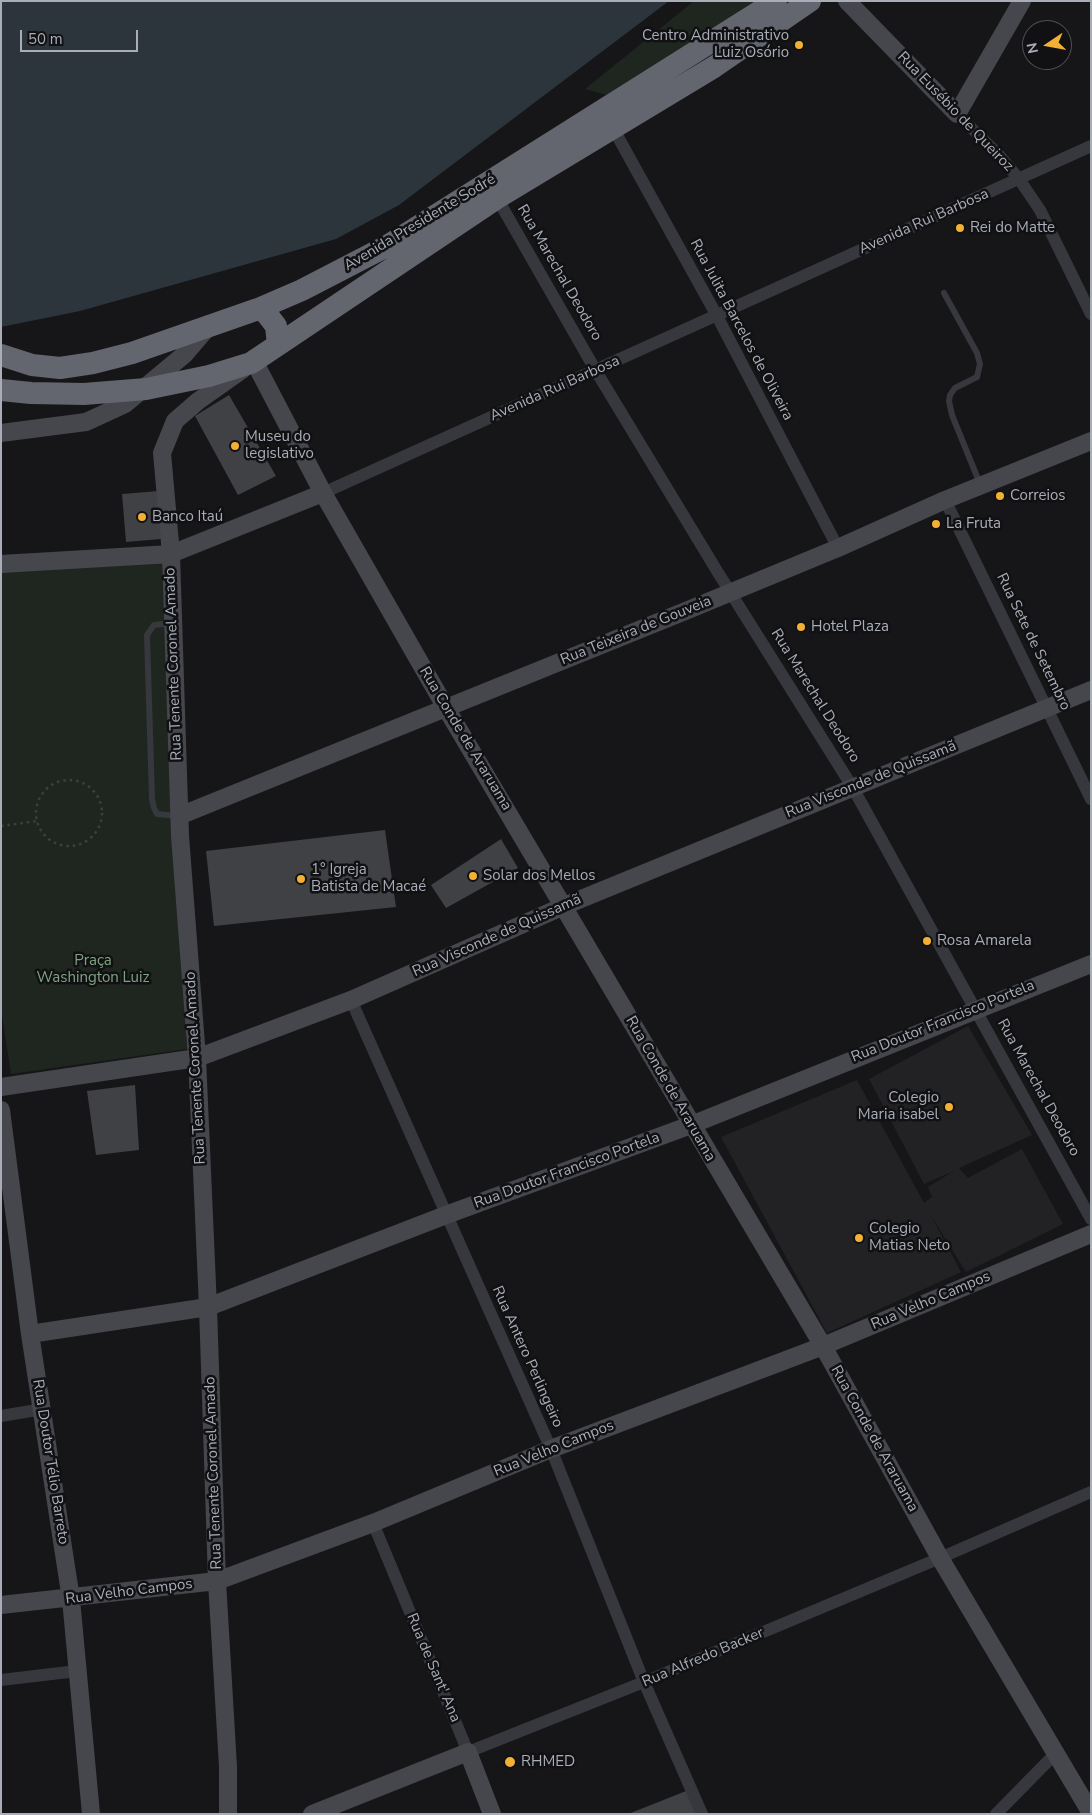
<!DOCTYPE html>
<meta charset="utf-8">
<style>
body{margin:0}
#map{position:relative;width:1092px;height:1815px;overflow:hidden;background:#161618;font-family:"Nunito Sans",sans-serif}
canvas{display:block}
.frame{position:absolute;inset:0;border:2px solid #a8adb8;pointer-events:none}
.north{position:absolute;left:1022px;top:20px;width:50px;height:50px;box-sizing:border-box;background:#111113;border:1px solid #4d4f55;border-radius:50%;rotate:258deg;font-size:14px;font-weight:700;line-height:20px;text-align:center;color:#a8adb8}
.north::after{content:'';display:block;margin:auto;width:18px;height:22px;background:#f2b134;clip-path:polygon(50% 0,100% 100%,50% 72%,0 100%)}
.scale{position:absolute;left:20px;top:30px;width:118px;height:22px;box-sizing:border-box;border:2px solid #a8adb8;border-top:0;padding-left:6px;font-size:15px;line-height:18px;white-space:nowrap;color:#a8adb8;-webkit-text-stroke:4px #111113;paint-order:stroke}
</style>
<div id="map">
<canvas width="1092" height="1815"></canvas>
<div class="frame"></div>
<div class="north">N</div>
<div class="scale">50 m</div>
</div>
<script>
const ctx = document.querySelector('canvas').getContext('2d');
ctx.lineJoin = 'round';
function fill(path, color) {
  ctx.fillStyle = color;
  ctx.fill(path, 'evenodd');
}
function toPath(rows) {
  const path = new Path2D();
  for (const r of rows) {
    if (r.length === 3) {
      path.moveTo(r[0] + r[2], r[1]);
      path.arc(r[0], r[1], r[2], 0, 2 * Math.PI);
      continue;
    }
    path.moveTo(r[0], r[1]);
    for (let i = 2; i < r.length; i += 2) path.lineTo(r[i], r[i + 1]);
  }
  return path;
}
function stroke(path, color, width, dash) {
  ctx.strokeStyle = color;
  ctx.lineWidth = width;
  ctx.lineCap = dash ? 'butt' : 'round';
  ctx.setLineDash(dash || []);
  ctx.stroke(path);
}
function write(font, color, halo, rows, align = 'center') {
  ctx.font = font + ' "Nunito Sans",sans-serif';
  ctx.lineWidth = 5;
  ctx.setLineDash([]);
  ctx.textBaseline = 'middle';
  ctx.strokeStyle = halo;
  ctx.fillStyle = color;
  for (const [text, x, y, turn = 0] of rows) {
    ctx.save();
    ctx.translate(x, y);
    ctx.rotate((+turn || 0) * Math.PI / 180);
    ctx.textAlign = isNaN(turn) ? turn : align;
    if (halo) ctx.strokeText(text, 0, 0);
    ctx.fillText(text, 0, 0);
    ctx.restore();
  }
}
const built = toPath([
 [968,1026,1032,1135,959,1168,968,1178,1022,1149,1063,1224,966,1272,930,1214,961,1272,827,1333,721,1137,857,1080,924,1203,932,1197,928,1187,954,1171,924,1184,869,1079]
]);
const green = toPath([
 [694,1,755,1,606,95,585,89],
 [168,557,187,1049,11,1074,1,1009,1,572]
]);
const water = toPath([
 [1,1,669,1,399,205,336,239,80,311,1,327]
]);
const building = toPath([
 [229,395,276,476,238,495,195,416],
 [159,491,161,539,126,542,122,494],
 [385,830,396,907,214,926,206,851],
 [501,839,518,868,446,908,431,885],
 [135,1085,139,1150,96,1155,87,1091],
 [686,1791,696,1814,628,1814,661,1801]
]);
const path = toPath([
 [69,813,33],
 [1,826,37,821]
]);
const lane = toPath([
 [944,293,977,353,980,364,977,377,955,388,950,395,949,401,952,415,980,484],
 [171,623,154,625,147,635,152,799,154,808,157,814,177,816]
]);
const street = toPath([
 [957,114,999,155,1019,179,1040,210,1091,314],
 [613,128,717,316,838,548],
 [497,198,596,371,717,571,853,788,1091,1219],
 [323,493,1091,146],
 [945,500,1091,799],
 [351,1000,551,1449,644,1682,702,1814],
 [1,1416,43,1409],
 [373,1523,468,1752,644,1682,940,1558,1091,1492],
 [1,1680,77,1671],
 [996,1814,1056,1753]
]);
const secondary = toPath([
 [847,1,957,114,1022,1],
 [254,361,323,493,446,708,823,1346,940,1558,1091,1813],
 [1,433,86,422,125,404,185,354,209,326],
 [1,564,171,554,323,493],
 [179,816,688,610,838,548,945,500,1091,441],
 [1,1087,197,1058,351,1000,564,906,1091,690],
 [1,1110,30,1334,71,1599,91,1814],
 [30,1334,208,1307,446,1215,691,1125,1091,964],
 [1,1605,217,1581,373,1523,551,1449,823,1346,1091,1234],
 [228,1814,228,1767,217,1581,208,1307,197,1058,180,836,171,554,162,453,175,421,198,401,242,370],
 [312,1814,468,1752,492,1814]
]);
const highway = toPath([
 [258,309,266,313,276,326,278,345],
 [1,355,32,365,60,368,93,363,132,353,258,309,302,290,387,246,776,1],
 [1,390,31,393,84,394,146,389,209,376,251,363,497,198,714,67,810,1]
]);
const markers = [
 [799,45,5,"#f2b134"],
 [960,228,5,"#f2b134"],
 [235,446,5,"#f2b134"],
 [1000,496,5,"#f2b134"],
 [142,517,5,"#f2b134"],
 [936,524,5,"#f2b134"],
 [801,627,5,"#f2b134"],
 [473,876,5,"#f2b134"],
 [301,879,5,"#f2b134"],
 [927,941,5,"#f2b134"],
 [949,1107,5,"#f2b134"],
 [859,1238,5,"#f2b134"],
 [510,1762,6,"#f2b134"]
];
const poiNames = [
 ["Centro Administrativo",789,36,"right"],
 ["Luiz Osório",789,53,"right"],
 ["Rei do Matte",970,228],
 ["Museu do",245,437],
 ["legislativo",245,454],
 ["Correios",1010,496],
 ["Banco Itaú",152,517],
 ["La Fruta",946,524],
 ["Hotel Plaza",811,627],
 ["1° Igreja",311,870],
 ["Batista de Macaé",311,887],
 ["Solar dos Mellos",483,876],
 ["Rosa Amarela",937,941],
 ["Colegio",939,1098,"right"],
 ["Maria isabel",939,1115,"right"],
 ["Colegio",869,1229],
 ["Matias Neto",869,1246],
 ["RHMED",521,1762]
];
const streetNames = [
 ["Rua Eusébio de Queiroz",955,112,46],
 ["Avenida Rui Barbosa",924,222,-24],
 ["Avenida Presidente Sodré",420,223,-31],
 ["Rua Marechal Deodoro",559,273,60],
 ["Rua Julita Barcelos de Oliveira",741,330,62],
 ["Avenida Rui Barbosa",555,389,-24],
 ["Rua Teixeira de Gouveia",636,631,-22],
 ["Rua Sete de Setembro",1033,642,64],
 ["Rua Tenente Coronel Amado",174,664,-92],
 ["Rua Marechal Deodoro",815,696,58],
 ["Rua Conde de Araruama",465,739,59],
 ["Rua Visconde de Quissamã",871,780,-22],
 ["Rua Visconde de Quissamã",497,936,-24],
 ["Rua Doutor Francisco Portela",943,1022,-22],
 ["Rua Tenente Coronel Amado",196,1068,-93],
 ["Rua Marechal Deodoro",1038,1088,61],
 ["Rua Conde de Araruama",670,1089,60],
 ["Rua Doutor Francisco Portela",567,1171,-20],
 ["Rua Velho Campos",931,1301,-23],
 ["Rua Antero Perlingeiro",527,1357,66],
 ["Rua Conde de Araruama",874,1439,61],
 ["Rua Velho Campos",554,1449,-22],
 ["Rua Doutor Télio Barreto",50,1462,81],
 ["Rua Tenente Coronel Amado",214,1473,-92],
 ["Rua Velho Campos",129,1592,-7],
 ["Rua Alfredo Backer",703,1658,-23],
 ["Rua de Sant' Ana",433,1668,67]
];
const parkNames = [
 ["Praça",93,961],
 ["Washington Luiz",93,978]
];
fill(built, '#222225');
fill(green, '#1e261f');
fill(water, '#2c353c');
fill(building, '#404145');
stroke(path, '#3d3f44', 2.5, [2.5, 4]);
stroke(lane, '#37383d', 6);
stroke(street, '#37383d', 12);
stroke(secondary, '#45474d', 18);
stroke(highway, '#63666e', 22);
for (const [x, y, r, color] of markers) {
  const dot = new Path2D();
  dot.arc(x, y, r, 0, 2 * Math.PI);
  ctx.fillStyle = color;
  ctx.fill(dot);
  stroke(dot, '#111113', 2);
}
write('15px', '#a8adb8', '#111113', poiNames, 'left');
write('15px', '#a8adb8', '#111113', streetNames);
write('15px', '#7fa381', '#111113', parkNames);
</script>
